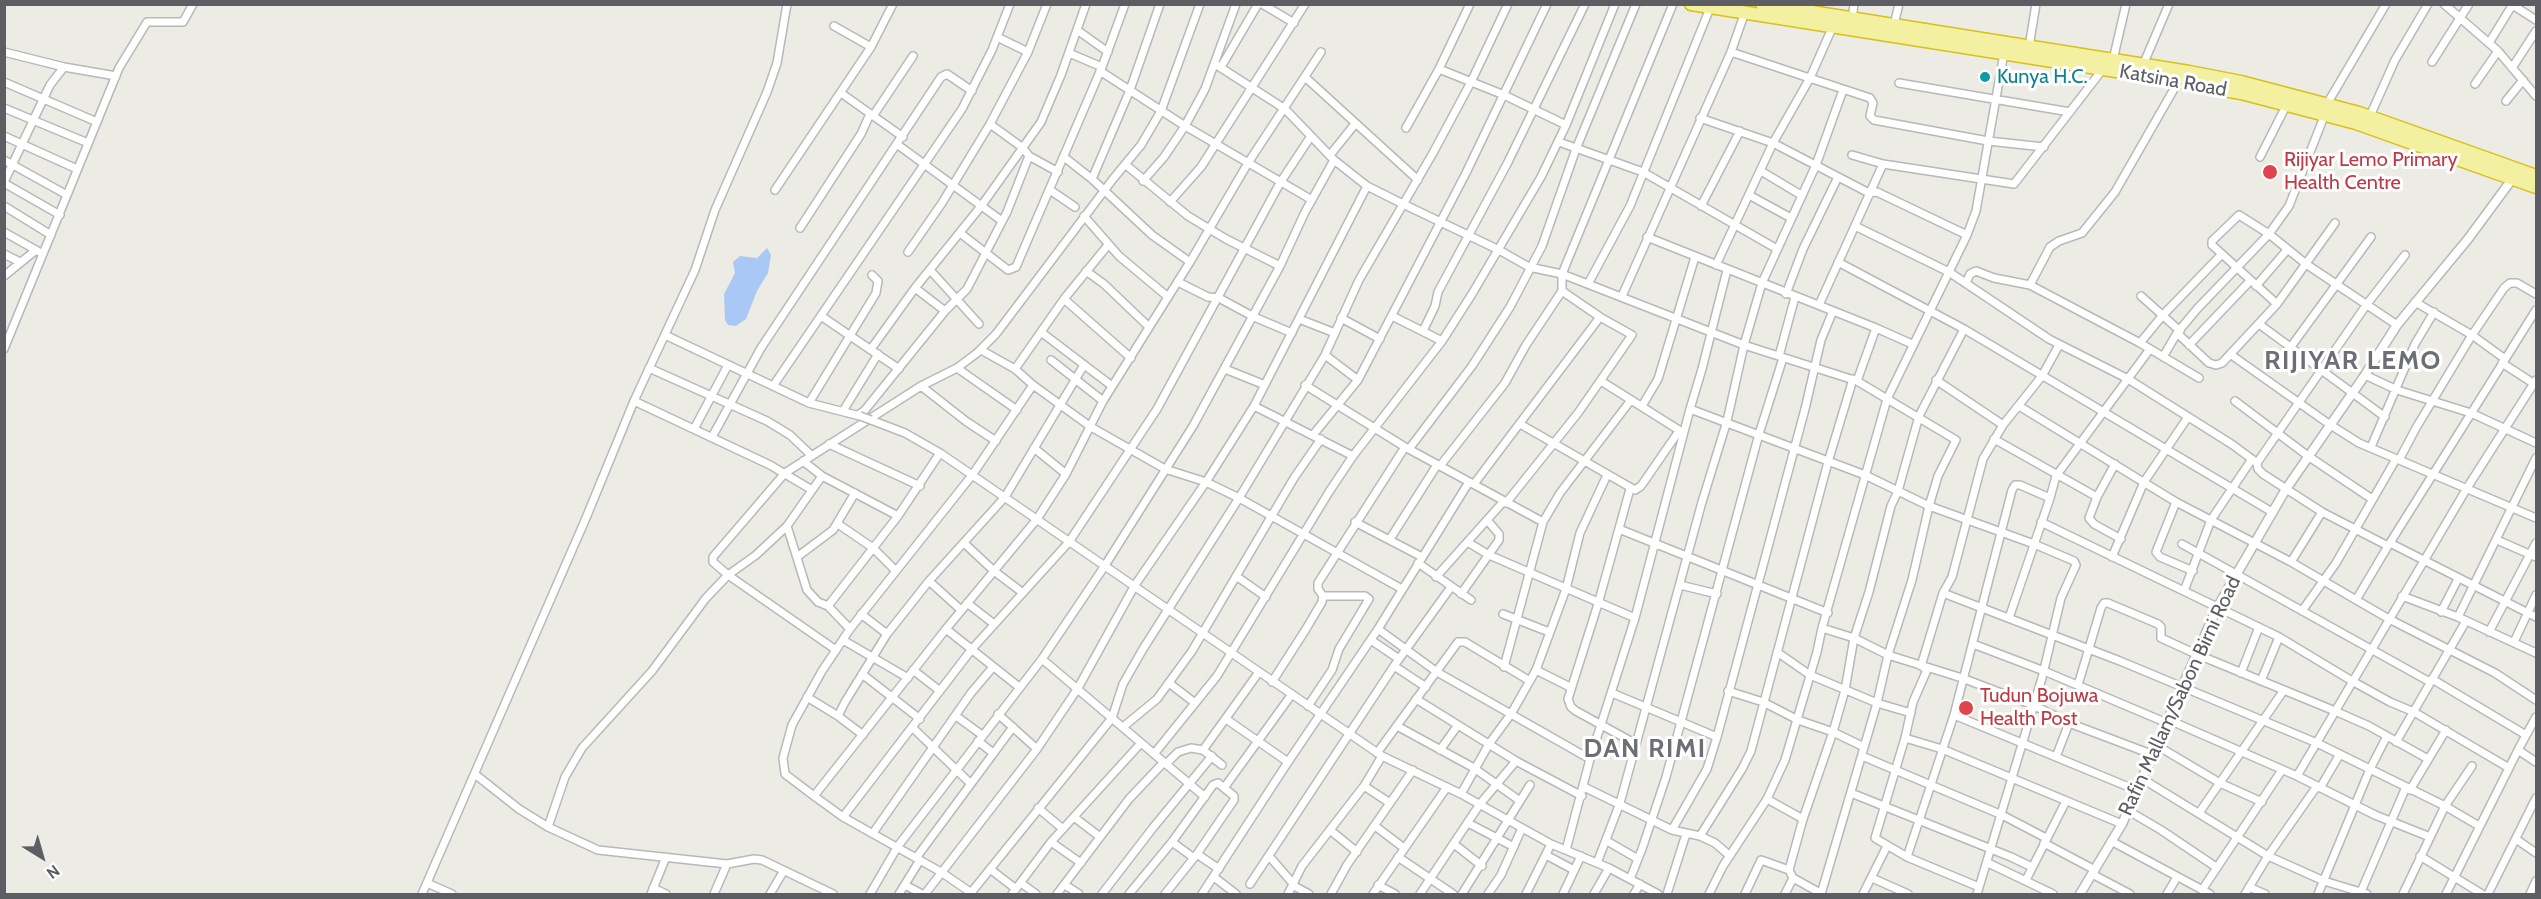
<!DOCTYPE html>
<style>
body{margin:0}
#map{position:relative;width:2541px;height:899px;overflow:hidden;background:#edece4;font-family:Cabin,sans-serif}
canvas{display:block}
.frame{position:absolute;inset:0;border:6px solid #5c5e63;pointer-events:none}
.north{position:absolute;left:12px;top:827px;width:60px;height:60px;-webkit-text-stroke:4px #fff;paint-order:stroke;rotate:143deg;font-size:16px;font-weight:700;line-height:24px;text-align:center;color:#5c5e63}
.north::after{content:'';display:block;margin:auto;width:21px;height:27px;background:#5c5e63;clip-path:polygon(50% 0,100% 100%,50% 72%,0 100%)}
</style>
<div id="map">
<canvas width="2541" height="899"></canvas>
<div class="frame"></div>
<div class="north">N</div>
</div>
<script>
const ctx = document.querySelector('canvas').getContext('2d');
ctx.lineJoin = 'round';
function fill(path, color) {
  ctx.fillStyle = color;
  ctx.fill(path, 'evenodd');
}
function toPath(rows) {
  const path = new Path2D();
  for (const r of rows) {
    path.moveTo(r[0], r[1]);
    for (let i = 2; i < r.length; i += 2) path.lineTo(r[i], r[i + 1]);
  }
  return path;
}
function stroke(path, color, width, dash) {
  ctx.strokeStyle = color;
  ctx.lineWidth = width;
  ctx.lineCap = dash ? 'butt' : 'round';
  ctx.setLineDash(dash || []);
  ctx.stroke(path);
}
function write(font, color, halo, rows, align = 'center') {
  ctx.font = font + ' Cabin,sans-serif';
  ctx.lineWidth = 6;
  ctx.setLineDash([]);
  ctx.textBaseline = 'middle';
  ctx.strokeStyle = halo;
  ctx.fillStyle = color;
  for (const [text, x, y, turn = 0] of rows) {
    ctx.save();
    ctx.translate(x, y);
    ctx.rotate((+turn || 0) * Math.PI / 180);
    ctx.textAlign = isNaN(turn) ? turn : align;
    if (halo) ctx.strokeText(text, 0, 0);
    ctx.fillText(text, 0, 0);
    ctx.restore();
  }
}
const water = toPath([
 [767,248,771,255,768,273,757,291,746,319,736,326,728,325,725,320,724,294,735,273,733,262,740,256,757,258]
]);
const minor = toPath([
 [1262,4,1294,23],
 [2444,4,2498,51,2536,96],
 [2511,4,2536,20],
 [1852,19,1854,4],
 [1894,25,1899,4],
 [834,26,871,47],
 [1077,30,1108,52],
 [997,37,1028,52],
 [2489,43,2513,4],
 [2029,47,2036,4],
 [4,52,64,67,116,76],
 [1731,52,1870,98,1873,103,1870,116,1874,120,1988,141,2044,147],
 [1069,53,1102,67],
 [2113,60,2126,4],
 [2432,62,2469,4],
 [1215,64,1285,109,1334,160,1367,186,1403,204,1499,250,1529,267,1562,274,1744,345,1857,381,1956,440,1938,476,1929,506,1912,580,1888,655,1877,703,1821,894],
 [2143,65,2169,4],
 [1221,67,1258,4],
 [2512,68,2536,31],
 [1439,69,1504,95,1566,125],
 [1100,71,1185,126,1312,200],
 [1305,77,1418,180],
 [4,82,97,122],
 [1899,83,2070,112],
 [2475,84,2498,51],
 [841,93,903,137],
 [2506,101,2523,80],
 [2327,104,2386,4],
 [4,108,88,143],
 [873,116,913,56],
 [2370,116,2395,60,2428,4],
 [1700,118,1773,143,1869,193,1877,192,1967,235],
 [1406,128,1439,69,1470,4],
 [4,136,77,169],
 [1559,142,1643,172,1777,249],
 [898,145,1002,221],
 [1330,155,1355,124],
 [1852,155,1883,164,2014,184,2103,69],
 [1029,156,1058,172],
 [1064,157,1092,179,1152,235,1190,262],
 [2260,157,2287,104],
 [4,160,67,195],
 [1126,165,1188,216,1226,239,1280,266],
 [1761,171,1801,195],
 [1092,179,1130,90,1160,4],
 [1143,181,1164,157,1185,126,1205,89,1236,4],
 [4,182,50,85,64,67],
 [4,183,60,215],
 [775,190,871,47,893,4],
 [1050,190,1075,207],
 [1749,195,1791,218],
 [1170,202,1201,167,1305,4],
 [4,206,51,235],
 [1701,206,1740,131],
 [1084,216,1119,256,1168,297],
 [1855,226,1949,272,2049,339,2128,379,2233,445,2257,463,2258,469,2263,474,2322,512,2388,546],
 [800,228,861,134,870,114],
 [4,232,43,254],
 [960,233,1008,270,1016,267,1102,67,1125,4],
 [1647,237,1876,328,1912,344],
 [908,252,942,203,990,124,1028,52,1047,4],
 [4,254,20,262],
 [1838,262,1964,329,2272,512],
 [1716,265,1773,143,1810,78,1833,26],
 [931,271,979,324],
 [1086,271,1104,284,1149,327],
 [4,276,36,250],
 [1178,282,1208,297,1219,298,1254,317,1292,333],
 [1966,283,1970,274,1976,271,1994,278,2030,285,2140,343,2199,378],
 [1588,284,1630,206,1710,8],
 [2030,285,2050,247,2059,241,2082,233,2115,192,2178,82],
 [2256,286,2287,250],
 [915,288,945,311],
 [1786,294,1803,249,1838,177],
 [1622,296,1731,52,1745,12],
 [2141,296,2180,331],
 [1064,299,1131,358],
 [2415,302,2472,335,2505,359],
 [2277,304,2212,245,2212,241,2239,215,2269,234,2306,264,2397,325],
 [1819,305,1883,164],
 [821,316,899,369],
 [1392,316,1442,341],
 [1341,318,1380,339],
 [1299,319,1335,333],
 [2259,324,2385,417],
 [1423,331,1435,306,1438,292,1507,164,1585,4],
 [1041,332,1112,386],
 [2177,333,2209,363,2216,365,2222,363,2277,304,2335,223],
 [665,335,809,403,860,416],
 [2140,343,2163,315,2221,255],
 [2189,345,2250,281],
 [2290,348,2371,237],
 [4,349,119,68,147,22,183,22,193,4],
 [871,349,915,288,982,205,1041,122,1061,75,1086,4],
 [981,350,1015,369,1033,385,1091,427,1165,469,1206,482,1239,498,1402,589],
 [2230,354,2329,424,2359,443,2536,518],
 [1325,355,1358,380],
 [1779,356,1795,297],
 [2163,357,2177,333,2197,309,2269,234,2289,206,2325,114],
 [1051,360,1103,401],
 [2502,363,2536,385],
 [649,368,767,421,790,435,811,455],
 [957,368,1017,410],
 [1015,369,1064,299,1108,245],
 [1225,369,1265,385],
 [2365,375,2397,390,2471,413,2536,443],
 [1936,380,2003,425],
 [1601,381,1682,432],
 [1857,381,1876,328],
 [1305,385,1405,447,1543,522],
 [773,386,962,109,992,50,1010,4],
 [921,386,967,422,996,441],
 [634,401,770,465,812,490],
 [2235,401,2308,456,2372,499],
 [809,403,876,293,878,281,872,275],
 [1254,406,1353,456],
 [1642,406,1658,379,1695,257],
 [2019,406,2176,502,2291,562,2389,619,2495,673,2536,700],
 [1690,409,1865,475,1929,506,2034,544,2074,561,2076,565,2061,598,2042,678,1977,894],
 [843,411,878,354],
 [858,415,865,410,945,311,967,289,1007,212,1029,156,1023,148,990,124],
 [871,420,905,433,940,453,1382,756,1461,794,1551,844,1609,868,1658,894],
 [1520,424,1635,490,1641,486,1679,431],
 [694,429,728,365],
 [1313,435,1358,380,1466,173,1547,4],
 [712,437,761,348,941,77,947,74,972,91],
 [1994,439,2097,497],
 [829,444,920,486],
 [2371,447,2415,344,2434,312],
 [1034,448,1066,474],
 [1409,449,1472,366,1510,307,1542,246,1576,149,1636,4],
 [2399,460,2416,428,2472,335,2504,288,2510,283,2517,283,2536,294],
 [803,461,822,476,898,516],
 [2257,463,2367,304,2405,255],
 [2115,464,2097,497,2089,518,2094,524,2121,539],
 [1440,466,1505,383,1526,345,1562,291,1562,274,1673,4],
 [1474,484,1600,317],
 [1630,489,1598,604,1568,699,1571,707,1576,711,1636,744],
 [2176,502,2156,552,2160,557,2193,571],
 [1506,503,1578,413,1632,335,1600,317,1562,291],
 [1355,522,1422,557],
 [2041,522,2279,637,2352,681,2390,702,2414,712,2509,768],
 [838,524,873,548,895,570],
 [787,526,807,590,818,602,828,606,850,629],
 [1619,529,1828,613],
 [1390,539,1437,465],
 [2497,540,2536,557],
 [964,543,994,571,1023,593],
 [1469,543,1489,555,1635,618],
 [2390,543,2536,617],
 [2182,544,2430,682],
 [797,557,833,530,855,493],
 [2112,557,2144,482,2188,417],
 [2291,562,2322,512],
 [1418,563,1471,600],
 [1236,576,1266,597],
 [1436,577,1503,502],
 [929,581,961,610],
 [1680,585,1717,594],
 [2184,591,2211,520,2252,459],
 [1943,593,2120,661,2317,743,2445,806,2479,826],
 [1461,594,1499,540,1499,534,1487,520],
 [1323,596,1318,589,1318,583,1405,447],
 [2402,596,2458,617,2536,653],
 [2356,600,2388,546,2536,310],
 [967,603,994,624],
 [828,606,898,516,940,453],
 [2302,611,2336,563,2396,459],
 [2441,612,2458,579],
 [861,614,887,634],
 [1503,614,1549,632],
 [2458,617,2536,458],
 [2009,618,2050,498,2056,476,2150,349],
 [1822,628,1854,638,1888,655,1962,678,2033,705,2069,723,2151,754],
 [946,629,1019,687],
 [1378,629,1437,672,1590,759],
 [2489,632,2536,543],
 [843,640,908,678],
 [1371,640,1399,659],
 [2514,642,2536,595],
 [1973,644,2044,671,2167,723],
 [836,650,728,575,713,562,713,557,785,473,921,386,957,368,977,353,996,334,1113,179,1141,145,1161,111,1200,4],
 [1777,652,1810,675,1877,703,1911,713],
 [1042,659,1205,797],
 [1921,666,1943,593,1952,577,1983,459,2003,425,2042,376,2059,345],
 [1504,667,1543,522,1560,493,1631,400],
 [1923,667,1927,670,1913,702,1905,738,1875,838,1907,857,1979,887],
 [913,670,940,691],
 [1536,670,1570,687],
 [2241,673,2259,627],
 [862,674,920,719],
 [2432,679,2526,735],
 [2261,681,2279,637],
 [1272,682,1306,629,1322,602,1323,596],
 [1169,683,1195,703],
 [2078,685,2101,608,2104,603,2108,603,2158,624,2161,627,2161,638,2196,654,2335,711,2369,726,2428,759],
 [1426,687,1394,666,1451,587],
 [1728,691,1763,702,1798,720,1833,732,1864,747],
 [1612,693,1717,737],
 [807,697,838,716],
 [1416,699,1516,761,1582,796],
 [1308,706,1332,670,1339,649,1369,599,1365,596,1323,596],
 [998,714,1037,749],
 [1954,715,2136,790],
 [956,716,982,735],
 [1226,719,1288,762],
 [2169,720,2297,776,2375,815,2430,837],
 [1397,726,1474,768,1520,801],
 [1123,727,1157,699,1192,651,1294,478,1321,439],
 [913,728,970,783],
 [863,735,838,716,845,702,887,634,929,581,1005,497,1084,365],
 [1905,738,1942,749,2122,824],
 [978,741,993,753],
 [2396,742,2466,621],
 [2156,745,2220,783,2262,802],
 [1203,750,1259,672],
 [1440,750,1458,725],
 [2518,750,2536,762],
 [1377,753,1458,642,1465,642,1530,681],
 [1154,754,1217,676,1329,492,1353,456,1442,341,1472,294,1541,177,1566,125,1615,4],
 [1862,756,2002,815,2046,838],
 [2056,757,2069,723],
 [1166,764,1178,752,1191,748,1203,750,1222,765],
 [476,775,519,809,548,827,598,850,727,864,754,859,762,860,833,894],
 [2297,776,2467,488,2536,380],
 [2141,778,2268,856,2324,881,2367,894],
 [1364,786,1390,803],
 [1584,787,1672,830,1700,836,1715,843,1730,856],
 [1224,788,1292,694],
 [2320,788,2340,754],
 [2410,790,2446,730],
 [1851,793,2011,857,2032,867],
 [1461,794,1489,744,1511,714,1536,670,1566,589,1580,533,1607,475],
 [814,796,946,629,1037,519,1066,474,1103,401,1190,262,1248,163,1321,52],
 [1767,799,1803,819],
 [1038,808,1063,829],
 [2127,810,2161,830,2216,867],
 [2199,813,2284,690],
 [843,817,972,649,1069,542,1157,409,1280,183,1311,136],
 [1074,817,1100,837],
 [1468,823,1514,847],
 [1375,826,1404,848],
 [548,827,565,777,582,748,652,671,706,598,728,575,756,555,787,526,822,476],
 [1330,830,1357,852],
 [1672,830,1707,769,1717,737,1805,409,1821,340,1833,311],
 [873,833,971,693,993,667],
 [1700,836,1742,769,1751,751,1828,462,1853,379],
 [2516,839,2536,853],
 [1607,841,1638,859],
 [2111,841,2210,894],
 [1051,842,1081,863],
 [1172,842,1194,858],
 [2044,843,2095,870],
 [1454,844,1482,866],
 [1566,850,1590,759,1635,618,1690,409,1702,369,1727,270],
 [1197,854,1219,869],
 [1546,855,1574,870],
 [1269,856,1296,887,1309,894],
 [2420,856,2482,894],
 [1398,857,1453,894],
 [1907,857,1954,715,2012,490,2015,485,2020,485,2050,498],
 [916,858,1013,727],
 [1597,863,1620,803,1702,502,1727,421,1744,345,1762,283,1816,165,1843,90],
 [1988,863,2053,894],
 [990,869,1016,889],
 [1789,870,1803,819,1833,732,1845,690,1854,638,1869,592,1891,506,1898,491,1919,416,1964,329],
 [2092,874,2130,894],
 [1214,877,1236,894],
 [1872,878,1908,894],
 [1630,879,1642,849,1666,777,1759,434,1783,358],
 [2026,880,2066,801],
 [427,883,452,894],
 [1021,883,1036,894],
 [1250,884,1394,666],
 [905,885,922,894],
 [1065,885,1079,894],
 [1378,885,1395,894],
 [2249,887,2265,894],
 [653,888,666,894],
 [2202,890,2282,770],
 [422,894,586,518,634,401,695,270,715,210,767,92,777,63,787,4],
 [651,894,666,857],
 [714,894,727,864],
 [770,894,783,872],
 [870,894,898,846,1042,659,1104,567,1193,426,1280,266,1305,212,1334,160],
 [899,894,920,860],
 [925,894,1037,749,1078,688,1135,585,1206,482,1254,406,1367,186],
 [970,894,1112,718,1123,684,1143,649,1239,498,1325,355,1359,280,1433,153,1471,82,1508,4],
 [973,894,941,872,843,817,814,796,785,774,783,758,792,725,822,671,850,629,973,474,1033,385],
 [1012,894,1051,842,1141,743],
 [1057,894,1129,799,1164,762],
 [1102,894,1152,829,1212,756],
 [1129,894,1172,842,1213,785,1218,783,1234,796,1234,800,1197,854,1165,894],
 [1202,894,1288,762,1378,629,1469,482],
 [1288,894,1302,866,1364,786,1382,756],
 [1331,894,1347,865,1413,770],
 [1373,894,1447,787],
 [1420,894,1480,804,1516,761],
 [1462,894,1530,785],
 [1488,894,1501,875,1522,828],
 [1526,894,1551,844],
 [1563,894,1581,856],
 [1594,894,1609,868],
 [1634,894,1640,884],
 [1667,894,1686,834],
 [1709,894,1723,866,1767,799,1785,760,1817,652,1822,628,1887,399,1967,235,1976,211,2004,53],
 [1745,894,1761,860,1789,870,1793,878,1822,894],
 [1785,894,1793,878],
 [1863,894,1887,846],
 [2167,894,2177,877],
 [2245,894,2268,856,2317,786],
 [2318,894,2370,769,2387,736],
 [2360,894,2406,787],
 [2403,894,2445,806,2472,766],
 [2446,894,2518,750,2536,717],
 [2488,894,2536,798],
 [2530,894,2536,881]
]);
const tertiary = toPath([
 [2080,894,2122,824,2217,608,2286,489,2365,375,2397,325,2468,239,2513,178]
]);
const trunk = toPath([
 [1691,4,2135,74,2241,93,2356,123,2536,187],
 [1762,4,2189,72,2241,82,2359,113,2536,176]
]);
const minorBridge = toPath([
 [860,416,871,420]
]);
const markers = [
 [1985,77,6,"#0f9aa8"],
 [2270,172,8,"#e0444e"],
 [1966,708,8,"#e0444e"]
];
const cultureNames = [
 ["Kunya H.C.",1997,77]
];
const streetNames = [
 ["Katsina Road",2173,81,10],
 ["Rafin Mallam/Sabon Birni Road",2180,696,-65]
];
const healthNames = [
 ["Rijiyar Lemo Primary",2284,160],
 ["Health Centre",2284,183],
 ["Tudun Bojuwa",1980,696],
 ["Health Post",1980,719]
];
const districtNames = [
 ["RIJIYAR LEMO",2353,361],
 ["DAN RIMI",1645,749]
];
fill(water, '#aac8f6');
stroke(minor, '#b6b8bc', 10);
stroke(tertiary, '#b6b8bc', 11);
stroke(trunk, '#d9bf17', 15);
stroke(minor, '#fff', 7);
stroke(tertiary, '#fff', 8);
stroke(trunk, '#f4f0a2', 12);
stroke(minorBridge, '#b6b8bc', 10, []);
stroke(minorBridge, '#fff', 7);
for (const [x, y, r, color] of markers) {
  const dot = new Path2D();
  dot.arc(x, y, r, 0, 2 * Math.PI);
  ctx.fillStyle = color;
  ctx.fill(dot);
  stroke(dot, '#fff', 2);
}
write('20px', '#0d838f', '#fff', cultureNames, 'left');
write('20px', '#5c5e63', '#fff', streetNames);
write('20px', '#be3a42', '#fff', healthNames, 'left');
ctx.letterSpacing = '1.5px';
write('bold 26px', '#6d6f75', '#fff', districtNames);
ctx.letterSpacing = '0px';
</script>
